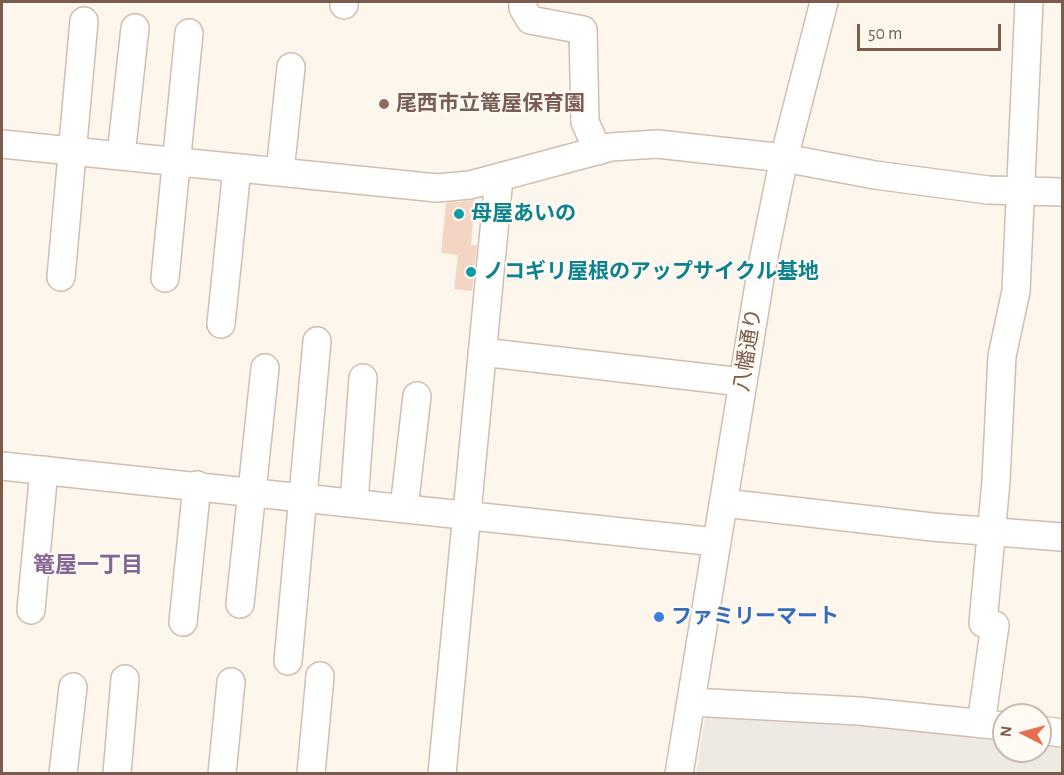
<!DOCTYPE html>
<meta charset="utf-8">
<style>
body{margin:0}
#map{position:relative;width:1064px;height:775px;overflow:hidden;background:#fdf6ec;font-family:"Alegreya Sans",sans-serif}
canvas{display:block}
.frame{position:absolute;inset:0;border:3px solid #7a5c4d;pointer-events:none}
.north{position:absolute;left:992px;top:703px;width:60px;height:60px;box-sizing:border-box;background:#fffaf3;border:2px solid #cabbb1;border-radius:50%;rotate:276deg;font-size:16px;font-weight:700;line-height:24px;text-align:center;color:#7a5c4d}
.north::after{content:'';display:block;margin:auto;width:21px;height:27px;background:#e76f51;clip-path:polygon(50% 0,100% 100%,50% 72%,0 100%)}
.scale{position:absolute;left:857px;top:24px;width:144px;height:27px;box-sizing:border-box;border:3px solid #7a5c4d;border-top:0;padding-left:8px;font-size:18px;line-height:21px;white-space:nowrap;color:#7a5c4d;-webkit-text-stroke:4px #fffaf3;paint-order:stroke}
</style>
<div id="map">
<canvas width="1064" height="775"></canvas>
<div class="frame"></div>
<div class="north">N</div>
<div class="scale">50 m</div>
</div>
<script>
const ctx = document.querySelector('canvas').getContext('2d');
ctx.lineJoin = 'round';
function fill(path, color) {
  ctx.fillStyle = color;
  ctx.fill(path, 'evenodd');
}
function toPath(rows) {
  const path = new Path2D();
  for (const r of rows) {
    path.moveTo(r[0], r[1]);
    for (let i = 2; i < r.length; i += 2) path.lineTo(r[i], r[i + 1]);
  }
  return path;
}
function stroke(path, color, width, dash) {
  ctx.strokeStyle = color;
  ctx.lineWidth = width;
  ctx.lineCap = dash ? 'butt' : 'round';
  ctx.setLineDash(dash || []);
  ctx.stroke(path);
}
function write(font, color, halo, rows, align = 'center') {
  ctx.font = font + ' "Alegreya Sans","Noto Sans JP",sans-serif';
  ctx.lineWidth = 4.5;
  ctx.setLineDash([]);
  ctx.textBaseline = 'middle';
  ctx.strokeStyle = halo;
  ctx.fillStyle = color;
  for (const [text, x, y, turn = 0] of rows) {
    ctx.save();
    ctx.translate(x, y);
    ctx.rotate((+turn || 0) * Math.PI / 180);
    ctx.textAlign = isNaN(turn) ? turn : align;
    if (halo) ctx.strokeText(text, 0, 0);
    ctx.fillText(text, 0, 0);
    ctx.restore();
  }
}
const industrial = toPath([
 [707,705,1004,736,1004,751,1040,751,1040,740,1062,742,1062,773,696,774]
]);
const building = toPath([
 [475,200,471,245,477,245,472,291,454,289,458,255,441,253,446,203]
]);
const minor = toPath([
 [523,2,523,8,530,20,583,30,585,122,598,151],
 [344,5,344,2],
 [2,144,437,188,470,185,611,147,657,144,784,158,875,175,988,190,1062,192],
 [121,155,135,28],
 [280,172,291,67],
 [61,277,84,21],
 [165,278,189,33],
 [221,324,237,168],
 [482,352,742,382],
 [2,466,716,542],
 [354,503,363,378],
 [724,503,932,527,1062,537],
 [404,508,417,396],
 [240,604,265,368],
 [31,610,44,470],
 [183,622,197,485],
 [288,661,317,341],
 [691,702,859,711,1004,726],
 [981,724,995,625,983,623,996,481,1002,356,1016,291,1029,2],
 [1040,730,1062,733],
 [63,774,73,687],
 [117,774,125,679],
 [222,774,231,682],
 [311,774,320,676],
 [442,774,499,178],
 [679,774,762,266,784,158,824,2]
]);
const markers = [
 [384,104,6,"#8d6e63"],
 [459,214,6,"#0f9aa8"],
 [471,272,6,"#0f9aa8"],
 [659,617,6,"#3f7fe0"]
];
const educationNames = [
 ["尾西市立篭屋保育園",396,104]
];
const cultureNames = [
 ["母屋あいの",471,214],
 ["ノコギリ屋根のアップサイクル基地",483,272]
];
const streetNames = [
 ["八幡通り",748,350,-81]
];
const shopNames = [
 ["ファミリーマート",671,617]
];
const neighbourhoodNames = [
 ["篭屋一丁目",88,565]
];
fill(industrial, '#efe9e4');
fill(building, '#f3d5c3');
stroke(minor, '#d1beb0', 30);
stroke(minor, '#fff', 27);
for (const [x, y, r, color] of markers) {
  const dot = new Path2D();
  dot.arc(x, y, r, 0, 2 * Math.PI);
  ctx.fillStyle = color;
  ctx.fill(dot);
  stroke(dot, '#fffaf3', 2);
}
write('bold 21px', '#785e54', '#fffaf3', educationNames, 'left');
write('bold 21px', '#0d838f', '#fffaf3', cultureNames, 'left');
write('21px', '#7a5c4d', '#fffaf3', streetNames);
write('bold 21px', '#366cbe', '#fffaf3', shopNames, 'left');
write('bold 22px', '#846695', '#fffaf3', neighbourhoodNames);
</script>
